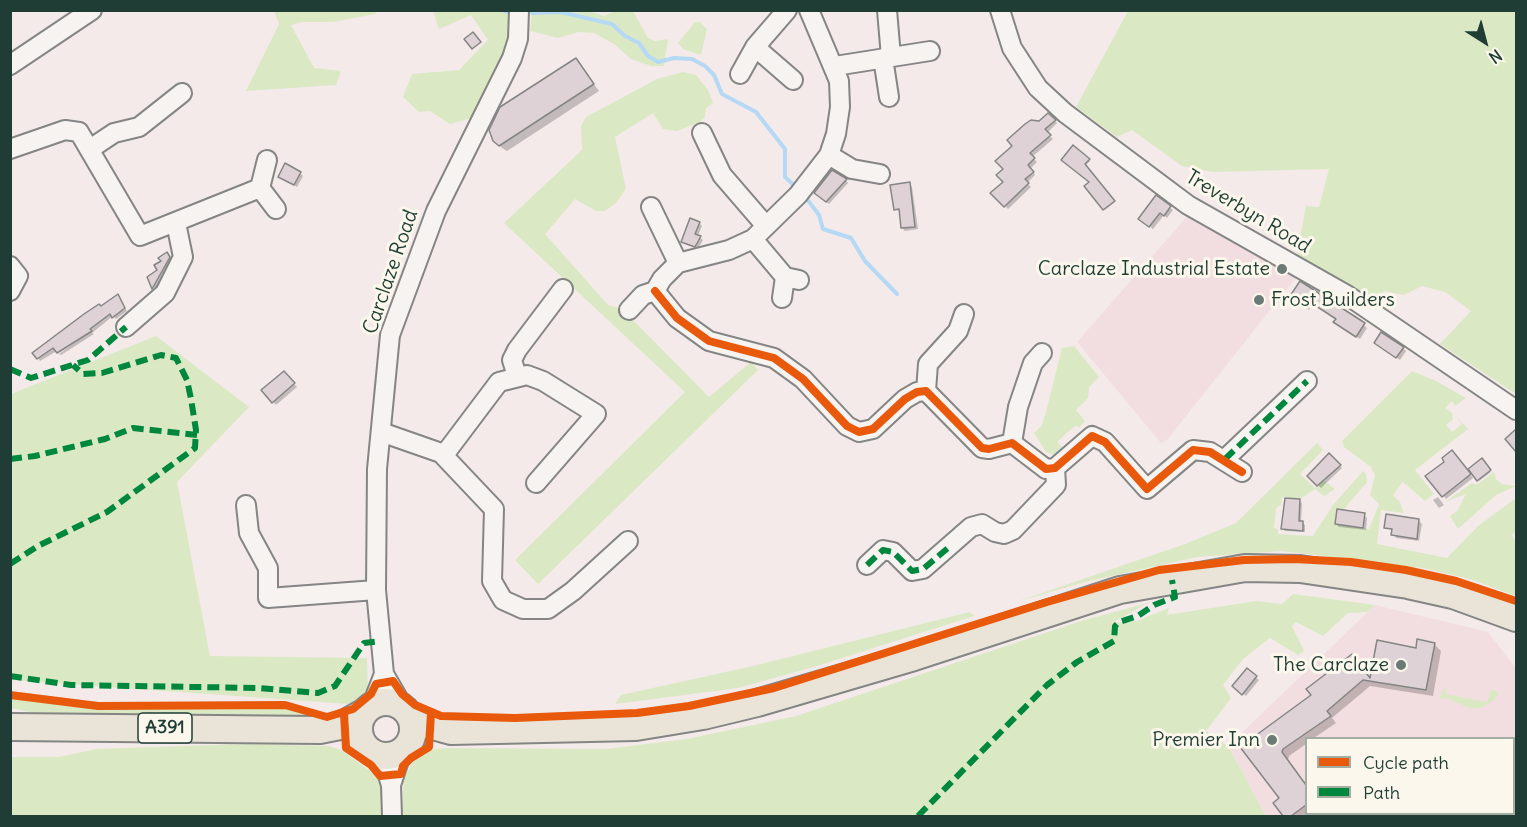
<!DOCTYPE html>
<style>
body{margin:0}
#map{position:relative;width:1527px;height:827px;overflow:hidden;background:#f4eaea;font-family:Delius,sans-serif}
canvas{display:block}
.frame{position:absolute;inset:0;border:12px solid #1f3d34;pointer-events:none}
.legend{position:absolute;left:1305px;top:737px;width:210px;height:78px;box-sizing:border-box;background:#fbf7ec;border:2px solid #a3ada2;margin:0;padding:8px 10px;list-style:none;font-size:18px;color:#1f3d34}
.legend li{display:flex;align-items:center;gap:12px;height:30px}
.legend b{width:30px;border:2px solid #a3ada2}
.north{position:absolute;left:1455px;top:12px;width:60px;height:60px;-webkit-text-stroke:4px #fbf7ec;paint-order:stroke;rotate:144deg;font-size:16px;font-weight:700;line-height:24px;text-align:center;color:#1f3d34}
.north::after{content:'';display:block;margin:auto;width:21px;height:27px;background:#1f3d34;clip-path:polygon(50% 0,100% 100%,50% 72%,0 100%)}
</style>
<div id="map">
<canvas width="1527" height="827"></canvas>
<div class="frame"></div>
<ul class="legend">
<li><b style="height:8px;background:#e8590c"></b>Cycle path</li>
<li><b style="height:8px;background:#00873e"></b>Path</li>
</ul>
<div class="north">N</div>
</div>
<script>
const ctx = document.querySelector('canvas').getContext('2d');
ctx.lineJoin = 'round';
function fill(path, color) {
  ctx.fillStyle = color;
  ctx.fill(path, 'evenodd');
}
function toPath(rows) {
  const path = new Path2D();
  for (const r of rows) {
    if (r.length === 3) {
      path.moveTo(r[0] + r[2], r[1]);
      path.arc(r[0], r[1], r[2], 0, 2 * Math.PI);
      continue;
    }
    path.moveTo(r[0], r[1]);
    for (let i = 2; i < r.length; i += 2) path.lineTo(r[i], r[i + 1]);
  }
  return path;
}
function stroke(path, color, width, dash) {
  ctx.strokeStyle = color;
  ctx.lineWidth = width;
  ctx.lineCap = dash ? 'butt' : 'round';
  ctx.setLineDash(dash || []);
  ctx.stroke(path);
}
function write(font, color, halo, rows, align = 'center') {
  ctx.font = font + ' Delius,sans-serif';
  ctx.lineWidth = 6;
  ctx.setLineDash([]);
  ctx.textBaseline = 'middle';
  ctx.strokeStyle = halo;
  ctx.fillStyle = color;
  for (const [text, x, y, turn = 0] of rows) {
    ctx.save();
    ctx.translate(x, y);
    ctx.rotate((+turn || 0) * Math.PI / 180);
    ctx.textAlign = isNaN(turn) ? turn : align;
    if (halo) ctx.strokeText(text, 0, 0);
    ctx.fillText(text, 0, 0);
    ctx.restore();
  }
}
const built = toPath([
 [1191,212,1298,275,1167,440,1161,443,1077,342],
 [1375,605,1488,632,1516,668,1516,816,1266,816,1228,746],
 [1306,738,1514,738,1514,814,1306,814]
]);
const green = toPath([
 [274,11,377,11,375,14,333,22,302,22,291,25,314,68,341,71,336,85,246,91,279,24],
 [433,11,510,11,508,43,472,118,450,124,430,111,419,112,403,97,412,74,459,70,488,40,471,15,439,29],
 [532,11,589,11,604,16,615,11,633,11,648,38,655,41,668,39,664,66,651,66,631,59,614,44,594,33,578,32,558,38,530,31],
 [1128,11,1516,11,1516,394,1440,344,1471,311,1445,292,1422,286,1404,295,1384,291,1375,304,1296,258,1306,206,1319,207,1329,169,1213,172,1182,166,1132,130,1117,137,1076,107],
 [695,22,700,22,707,29,701,55,683,49,678,43],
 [683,72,696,75,708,90,713,103,706,108,705,117,700,122,677,131,663,129,653,113,615,137,626,189,616,203,605,211,596,211,575,199,545,234,608,305,622,309,709,397,751,362,758,370,538,584,515,560,685,392,504,223,582,150,581,126,586,117,657,79],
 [156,336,249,407,177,482,210,656,367,658,368,691,349,704,11,680,11,394],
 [1074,346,1099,377,1089,387,1088,398,1076,410,1085,421,1080,427,1075,426,1057,442,1063,448,1054,455,1046,452,1034,433,1042,425,1046,412,1062,348],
 [1412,371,1436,381,1466,398,1455,406,1452,401,1445,408,1452,413,1453,420,1446,425,1452,432,1462,424,1456,416,1468,429,1415,470,1434,494,1425,501,1403,482,1393,495,1400,502,1404,513,1381,510,1377,544,1447,558,1478,526,1516,498,1516,531,1512,535,1516,543,1516,596,1470,579,1422,568,1282,551,1197,557,1085,582,1016,602,1185,544,1236,523,1317,443,1323,450,1300,474,1315,488,1323,480,1335,489,1324,496,1315,489,1300,499,1282,497,1281,505,1276,508,1274,528,1278,529,1278,534,1313,536,1333,505,1363,471,1366,474,1367,482,1343,510,1337,510,1335,524,1369,529,1379,504,1370,495,1375,475,1371,467,1344,447,1342,441],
 [1494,472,1496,479,1502,484,1516,486,1496,495,1458,529,1450,516,1457,511,1466,494,1445,502,1472,483,1476,485],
 [1293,594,1375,605,1367,612,1348,613,1323,636,1296,622,1292,626,1304,651,1298,655,1270,638,1243,659,1223,685,1231,698,1206,731,1228,746,1266,816,401,816,404,779,412,763,424,751,443,748,606,749,687,739,796,716,1081,621,1148,603,1112,623,1137,621,1169,608,1167,615,1256,601,1282,604],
 [970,612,974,616,817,666,738,688,615,704,621,695,753,666],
 [1446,687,1445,694,1487,702,1491,690,1499,692,1494,700,1481,708,1469,708,1446,698,1440,699,1441,692],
 [11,698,97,708,285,707,299,711,310,718,57,718,11,708],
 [246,744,329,746,341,750,370,771,383,785,385,816,11,816,10,757,59,757,96,749]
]);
const shadow = toPath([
 [576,60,599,91,507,151,502,148,495,140],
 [1048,115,1057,123,1047,133,1053,139,1032,157,1037,162,1030,169,1035,175,1027,183,1031,187,1008,209,993,193,1005,182,1039,123],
 [1073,147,1090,161,1085,166,1115,202,1105,210,1086,187,1092,182],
 [300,173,303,176,297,187,279,177],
 [846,180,848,183,829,204,819,196],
 [909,184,912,187,918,229,905,231,902,228,901,212,895,209],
 [1156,197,1173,210,1167,218,1164,215,1153,229,1143,221],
 [699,223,702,226,698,236,703,240,698,249,683,242],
 [167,254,173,261,156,291,149,278,159,271],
 [1300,283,1364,325,1367,328,1360,339,1338,325,1337,319,1313,303,1309,310,1295,298],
 [120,299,127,311,116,319,113,316,92,333,94,334,61,355,59,354,89,332,40,361,38,358,101,308],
 [1376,343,1403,348,1406,351,1400,360],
 [284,373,297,387,276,405,263,390],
 [1329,455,1342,468,1321,488,1309,476],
 [1455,455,1473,478,1446,499,1428,477],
 [1482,460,1491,472,1479,481,1470,469],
 [1438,497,1444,505,1439,508,1433,500],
 [1299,501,1302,503,1301,522,1305,525,1305,532,1285,531,1282,528],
 [1364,515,1367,518,1366,530,1339,527,1336,524],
 [1419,521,1422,524,1419,541,1396,538,1393,531,1386,527],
 [1434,644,1441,651,1433,696,1370,686,1332,718,1336,723,1314,738,1306,738,1306,744,1289,756,1288,760,1304,782,1306,780,1306,814,1310,814,1306,816,1285,816,1275,803,1281,799,1242,747,1313,695,1352,656,1371,679,1417,650],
 [1247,670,1259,680,1246,696,1234,686],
 [1516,759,1516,796,1514,792,1514,761],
 [1417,814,1471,814,1467,816,1419,816]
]);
const stream = toPath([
 [294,10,303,10],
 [336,10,347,10],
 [502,10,507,12],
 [532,13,560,12,612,24,625,36,639,43,648,56,658,62,674,58,692,59,705,66,714,75,722,94,756,112,785,149,785,177,797,188],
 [804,195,819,215,823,229,851,238,865,261,897,294]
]);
const building = toPath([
 [473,32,481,42,472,49,464,39,473,32],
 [576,58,594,84,499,146,493,141,489,130,500,107,576,58],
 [1048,113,1056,120,1045,129,1051,135,1030,153,1035,158,1028,165,1034,172,1025,179,1029,183,1004,207,990,193,1003,182,996,175,1003,169,995,161,1012,146,1007,140,1025,124,1031,120,1039,121,1048,113],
 [1073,145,1090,159,1085,164,1115,201,1103,210,1084,186,1089,182,1061,160,1073,145],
 [285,163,301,172,294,185,278,177,285,163],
 [832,170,847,179,826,202,814,193,832,170],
 [910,182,915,227,901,228,899,209,894,210,890,185,910,182],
 [1156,195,1171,206,1164,216,1160,213,1149,227,1138,219,1156,195],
 [690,218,700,222,695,234,701,236,695,247,681,242,690,218],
 [167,252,170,257,152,289,147,277,157,270,154,265,161,261,158,258,167,252],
 [1300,281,1365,323,1356,337,1333,322,1336,319,1310,302,1306,308,1297,303,1298,301,1290,296,1300,281],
 [118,294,125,308,112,318,110,314,90,329,92,331,57,353,53,348,37,359,32,353,84,314,99,304,101,306,118,294],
 [1381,332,1404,347,1396,358,1374,343,1381,332],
 [284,371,295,383,272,403,261,390,284,371],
 [1516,429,1516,452,1505,439,1516,429],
 [1452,450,1471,474,1442,497,1425,476,1444,462,1442,458,1452,450],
 [1329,453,1341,465,1317,486,1307,476,1329,453],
 [1482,458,1491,470,1477,481,1468,469,1482,458],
 [1285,498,1300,499,1299,521,1303,521,1303,531,1281,529,1285,498],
 [1337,509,1365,513,1363,528,1335,524,1337,509],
 [1386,514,1419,519,1417,539,1391,535,1392,529,1384,528,1386,514],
 [1417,639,1435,643,1426,690,1363,680,1327,711,1331,716,1283,749,1282,752,1306,785,1306,805,1291,816,1283,816,1273,803,1279,798,1240,747,1311,695,1306,689,1352,654,1370,678,1377,640,1416,648,1417,639],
 [1247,668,1257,676,1242,695,1232,686,1247,668]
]);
const minor = toPath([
 [887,10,891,57],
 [1000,10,1012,48,1038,88,1065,113,1188,205,1347,295,1516,410],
 [755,47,793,80],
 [883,58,889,97],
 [10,65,92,10],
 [835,66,930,51],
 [740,74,755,47,787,10],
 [702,133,722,175,766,226],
 [10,149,65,130,79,132,140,236,260,188,267,160],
 [90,149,114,133,139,127,182,93],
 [829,155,852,169,880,174],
 [260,188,276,209],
 [651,207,678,263],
 [753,239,785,277],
 [10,266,18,276,10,291],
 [655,291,677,318,709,341,774,358,803,379,847,426,859,432,873,429,905,399,917,392,926,391,982,448,989,449,1012,443,1046,469,1055,468,1092,436,1105,442,1147,489,1193,450,1210,452,1242,472],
 [782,298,785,277,799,280],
 [629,310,643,295,655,291,662,279,678,263,729,250,753,239,798,195,829,155,836,134,840,107,839,81,809,10],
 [126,327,165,293,183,257,176,223],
 [517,376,512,360,517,350,563,289],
 [926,391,928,364,958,331,964,314],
 [381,432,441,453,494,509,492,581,503,600,523,609,548,609,573,591,628,541],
 [1012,443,1018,407,1033,363,1042,353],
 [444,455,499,382,527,375,543,381,596,414,536,483],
 [1225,459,1307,381],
 [246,505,249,533,268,568,268,598,376,590],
 [867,565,883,550,893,552,912,571,923,569,971,527,982,524,995,532,1004,534,1013,530,1056,485,1055,468],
 [372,705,384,674],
 [403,707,384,674,376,590,377,469,390,335,436,211,512,58,518,39,519,10],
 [375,754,386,769,391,785,392,816],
 [391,785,402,751]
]);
const highway = toPath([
 [386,729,27],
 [409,714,422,723,451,731,636,727,703,716,757,703,914,657,1120,590,1245,568,1300,569,1408,585,1453,595,1516,618],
 [10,727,320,730,340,726,363,713]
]);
const quiet = toPath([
 [10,369,31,378,88,360,126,327],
 [10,459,35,456,105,439,133,428,197,435],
 [1225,459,1307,381],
 [10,564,38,546,107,512,195,448,196,430,191,399,187,380,176,358,161,355,102,373,83,374,73,365],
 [867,565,883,550,893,552,912,571,923,569,948,548],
 [10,676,71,685,259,688,318,693,335,686,364,643,380,641],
 [918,816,1047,685,1077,662,1114,641,1115,626,1119,622,1138,616,1154,605,1175,597,1172,580]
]);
const cycleway = toPath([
 [655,291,677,318,709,341,774,358,803,379,847,426,859,432,873,429,905,399,917,392,926,391,982,448,989,449,1012,443,1046,469,1055,468,1092,436,1105,442,1147,489,1193,450,1210,452,1242,472],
 [10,695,98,706,285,705,327,717,353,709,371,694,376,684,393,681,402,694,415,705,441,716,515,718,637,713,689,706,774,688,1047,602,1159,570,1244,560,1294,559,1351,562,1406,570,1456,581,1516,601],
 [344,714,346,748,371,765,380,776,401,774,403,766,411,758,429,747,431,713]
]);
const markers = [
 [1282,269,6,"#6a7a74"],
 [1259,300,6,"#6a7a74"],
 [1401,665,6,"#6a7a74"],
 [1272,740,6,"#6a7a74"]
];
const shields = [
 [165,728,54]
];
const shieldNames = [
 ["A391",165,728]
];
const streetNames = [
 ["Treverbyn Road",1248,212,31],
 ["Carclaze Road",391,272,-71]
];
const poiNames = [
 ["Carclaze Industrial Estate",1270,269],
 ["Frost Builders",1271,300,"left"],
 ["The Carclaze",1389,665],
 ["Premier Inn",1260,740]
];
fill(built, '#f2dee0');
fill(green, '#dae9c3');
fill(shadow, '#0003');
stroke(stream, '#b5d9f4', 4);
fill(building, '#dfd2d6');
stroke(building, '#848584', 1.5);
stroke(minor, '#848584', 22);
stroke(highway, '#848584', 30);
stroke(minor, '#f6f3f0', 18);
stroke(highway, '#e9e4d7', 26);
stroke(quiet, '#00873e', 6, [12, 6]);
stroke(cycleway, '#e8590c', 8);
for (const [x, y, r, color] of markers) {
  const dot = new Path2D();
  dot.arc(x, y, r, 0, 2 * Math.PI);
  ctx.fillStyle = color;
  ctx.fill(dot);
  stroke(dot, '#fbf7ec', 2);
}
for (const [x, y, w] of shields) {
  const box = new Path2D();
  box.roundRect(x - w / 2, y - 15, w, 30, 4.5);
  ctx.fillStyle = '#fbf7ec';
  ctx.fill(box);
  stroke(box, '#1f3d34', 1.5);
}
write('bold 18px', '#1f3d34', null, shieldNames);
write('20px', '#1f3d34', '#fbf7ec', streetNames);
write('20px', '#1f3d34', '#fbf7ec', poiNames, 'right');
</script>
